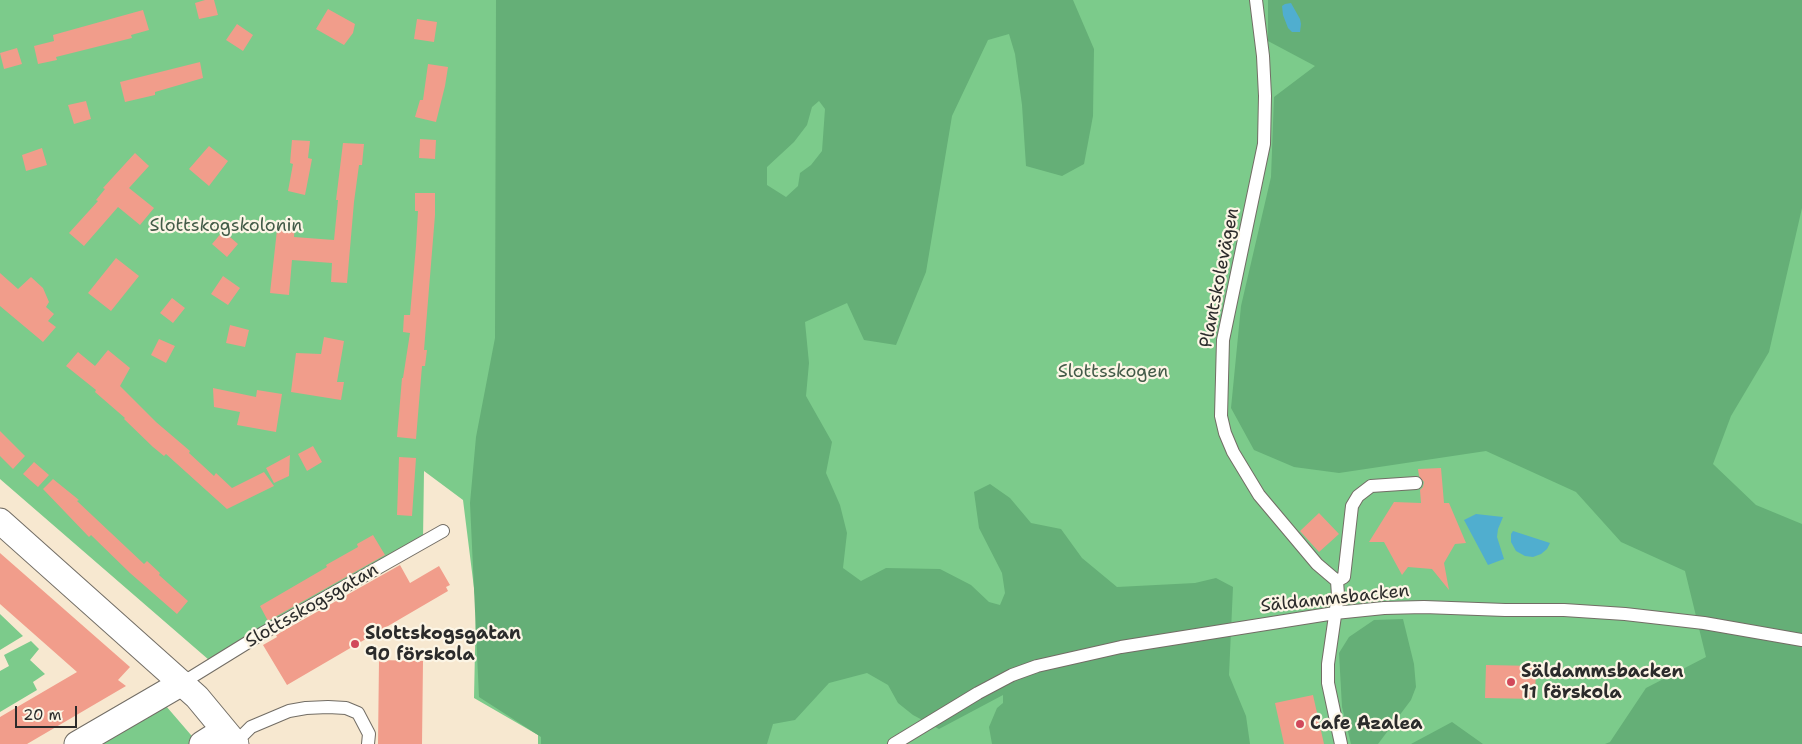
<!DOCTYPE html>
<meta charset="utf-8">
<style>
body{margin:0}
#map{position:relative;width:1802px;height:744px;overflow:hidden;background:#f7e8d0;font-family:"Shantell Sans",sans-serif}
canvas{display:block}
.scale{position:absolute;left:15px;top:706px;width:62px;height:22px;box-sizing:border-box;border:2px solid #2b2b2b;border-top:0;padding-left:6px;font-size:15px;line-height:18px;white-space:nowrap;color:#2b2b2b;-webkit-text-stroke:4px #fcf5e5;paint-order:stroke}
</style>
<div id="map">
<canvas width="1802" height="744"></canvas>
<div class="scale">20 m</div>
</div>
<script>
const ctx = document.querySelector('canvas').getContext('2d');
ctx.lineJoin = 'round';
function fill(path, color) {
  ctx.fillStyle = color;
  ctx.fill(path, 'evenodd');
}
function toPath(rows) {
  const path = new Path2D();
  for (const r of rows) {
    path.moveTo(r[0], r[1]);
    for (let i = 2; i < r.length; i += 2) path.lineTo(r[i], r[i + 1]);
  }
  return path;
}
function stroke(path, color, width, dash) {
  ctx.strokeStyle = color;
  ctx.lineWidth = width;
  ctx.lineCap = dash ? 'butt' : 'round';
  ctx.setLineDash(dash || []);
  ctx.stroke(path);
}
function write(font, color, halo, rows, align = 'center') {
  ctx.font = font + ' "Shantell Sans",sans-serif';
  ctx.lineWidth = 4.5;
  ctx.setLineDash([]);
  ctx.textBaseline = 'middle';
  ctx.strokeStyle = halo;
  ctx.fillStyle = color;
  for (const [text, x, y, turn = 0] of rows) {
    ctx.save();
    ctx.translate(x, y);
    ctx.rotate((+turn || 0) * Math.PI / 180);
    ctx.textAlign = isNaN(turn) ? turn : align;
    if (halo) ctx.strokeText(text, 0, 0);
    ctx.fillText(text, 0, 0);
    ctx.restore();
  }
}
const green = toPath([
 [0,0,1802,0,1802,744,538,744,538,735,474,698,476,604,463,500,424,471,423,540,259,628,209,660,0,479],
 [0,614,23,636,0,650],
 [31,641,39,649,30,660,45,674,33,682,37,690,0,712,0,671,9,666,4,655],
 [166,706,197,742,193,744,102,744]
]);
const forest = toPath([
 [496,0,1073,0,1094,49,1093,116,1084,164,1062,176,1026,166,1022,105,1015,54,1009,34,988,40,952,116,926,272,896,345,864,340,847,303,805,322,809,363,806,396,832,442,826,473,840,505,847,533,843,568,861,581,886,568,940,569,971,585,989,602,1000,605,1005,593,1002,573,979,528,974,492,990,484,1010,498,1031,523,1061,529,1082,558,1117,587,1195,583,1216,578,1233,587,1229,675,1246,716,1250,744,992,744,989,727,997,708,1003,703,1003,695,939,729,913,715,898,703,888,685,867,673,829,683,795,720,773,724,767,744,541,744,541,737,479,697,470,503,476,437,495,338],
 [819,101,825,109,822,151,811,165,800,173,798,186,786,197,767,185,767,167,794,142,807,125,812,107],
 [1268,0,1802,0,1802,208,1769,352,1731,416,1713,464,1756,505,1802,524,1802,744,1605,744,1610,742,1646,688,1706,657,1685,571,1621,542,1576,492,1486,451,1339,473,1294,467,1254,450,1231,408,1241,306,1271,177,1274,97,1315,66,1268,41],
 [1403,619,1414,664,1416,687,1411,700,1378,744,1351,744,1342,707,1339,653,1349,637,1374,620],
 [1452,722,1483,744,1411,744]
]);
const water = toPath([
 [1291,3,1300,19,1301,24,1300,32,1292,32,1288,28,1283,15,1282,6,1285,4],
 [1476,514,1503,517,1498,529,1497,537,1504,559,1488,565,1464,520],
 [1513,531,1550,543,1547,549,1541,554,1533,557,1525,556,1516,551,1511,542,1511,534]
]);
const building = toPath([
 [205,0,214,0,218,15,199,19,195,3],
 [328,9,355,24,353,33,344,45,316,29],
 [143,10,149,30,131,35,132,38,56,57,57,60,38,64,34,46,54,41,53,35],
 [417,19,437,22,434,42,414,39],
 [237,24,253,35,243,51,226,40],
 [17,48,22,64,4,69,0,53],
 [200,62,203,78,155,92,155,95,125,102,120,82],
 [428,64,448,67,445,86,436,122,415,117,420,100,423,100],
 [86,101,91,119,74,124,68,105],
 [420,139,436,140,435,159,419,158],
 [292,140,310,141,308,158,312,159,305,195,288,191,293,164,290,163],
 [343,143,364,144,362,165,359,165,354,202,347,283,331,282,332,263,292,260,289,295,270,293,278,221,295,223,294,237,334,240,338,200,336,200],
 [209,146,228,161,209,186,189,169],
 [42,148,47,165,26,171,22,155],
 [135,153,149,166,129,188,154,208,140,225,118,207,84,246,69,233,98,201,96,200,105,189,103,188],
 [415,193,435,193,435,215,424,350,427,350,425,366,422,366,416,439,397,437,402,378,403,378,410,333,403,332,404,315,410,315,416,246,418,211,415,211],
 [223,231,238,244,227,257,212,244],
 [116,258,139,276,111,311,88,293],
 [0,273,18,289,31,277,43,288,49,302,46,307,54,314,48,321,56,327,43,342,0,306],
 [223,276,240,288,228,305,211,294],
 [172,298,185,308,173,323,160,313],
 [230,325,249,330,245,347,226,343],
 [324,337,344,341,337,382,344,382,341,400,291,392,296,353,321,354],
 [159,339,175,346,166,363,151,355],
 [108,350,130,368,120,386,156,422,183,445,190,451,189,453,214,476,216,473,232,488,264,472,274,486,227,509,166,454,164,456,153,447,124,419,125,418,95,392,96,390,66,366,78,352,95,366],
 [213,388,256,397,257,390,282,394,276,432,237,425,240,412,214,407],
 [0,431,25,456,13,469,0,456],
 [313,446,322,462,307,471,298,454],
 [290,455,289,476,274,483,266,468],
 [399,457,416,458,412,516,397,515],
 [34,462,49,475,38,487,23,474],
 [1441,468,1444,503,1449,503,1466,543,1455,544,1444,563,1449,590,1432,569,1408,567,1402,575,1384,542,1369,542,1394,502,1421,503,1420,490,1423,487,1424,482,1419,476,1418,469],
 [53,479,79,500,77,501,144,564,147,561,160,573,159,575,188,601,177,614,130,573,91,535,89,537,43,489],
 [1319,513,1339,534,1319,552,1300,531],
 [373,535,385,555,268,621,260,606,327,567,326,565,358,547,357,544],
 [0,553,130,667,118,680,126,686,27,744,0,744,0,717,77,672,0,604],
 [400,565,410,583,439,566,450,585,446,587,448,591,287,685,263,645,277,637,276,635],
 [379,660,423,661,422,744,378,744],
 [1486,665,1536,666,1535,699,1485,698],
 [1313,695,1324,744,1284,744,1275,703]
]);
const lane = toPath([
 [1256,0,1263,56,1265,96,1264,144,1223,340,1221,416,1225,433,1233,452,1259,495,1317,564,1337,581,1338,595,1328,664,1328,683,1341,744],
 [1337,581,1344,577,1352,506,1358,496,1371,486,1416,483],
 [182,683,263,633,443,531],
 [235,743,251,727,289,711,306,708,328,707,346,708,358,713,369,734,368,744],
 [894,744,978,693,1012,675,1037,666,1121,647,1335,613,1384,608,1424,607,1505,610,1564,610,1625,614,1704,623,1802,640]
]);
const street = toPath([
 [0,521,197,697,236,744],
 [77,744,182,683],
 [202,744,224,730]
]);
const markers = [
 [355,644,5,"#d1495b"],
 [1511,682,5,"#d1495b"],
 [1300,724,5,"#d1495b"]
];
const parkNames = [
 ["Slottskogskolonin",226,226],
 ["Slottsskogen",1113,372]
];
const streetNames = [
 ["Plantskolevägen",1220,278,-79],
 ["Säldammsbacken",1335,599,-6],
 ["Slottsskogsgatan",312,606,-30]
];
const poiNames = [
 ["Slottskogsgatan",365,634],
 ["90 förskola",365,655],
 ["Säldammsbacken",1521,672],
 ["11 förskola",1521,693],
 ["Cafe Azalea",1310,724]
];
fill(green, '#7ccb8b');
fill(forest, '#65af77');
fill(water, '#50aecf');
fill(building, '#f19d8b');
stroke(lane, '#726d65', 14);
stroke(street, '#726d65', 27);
stroke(lane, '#fff', 12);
stroke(street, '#fff', 25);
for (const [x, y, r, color] of markers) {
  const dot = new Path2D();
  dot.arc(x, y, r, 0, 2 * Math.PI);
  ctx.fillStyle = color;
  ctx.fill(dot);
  stroke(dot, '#fcf5e5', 2);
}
write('18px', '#435b48', '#fcf5e5', parkNames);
write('18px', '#2b2b2b', '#fcf5e5', streetNames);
write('bold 18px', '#2b2b2b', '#fcf5e5', poiNames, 'left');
</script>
